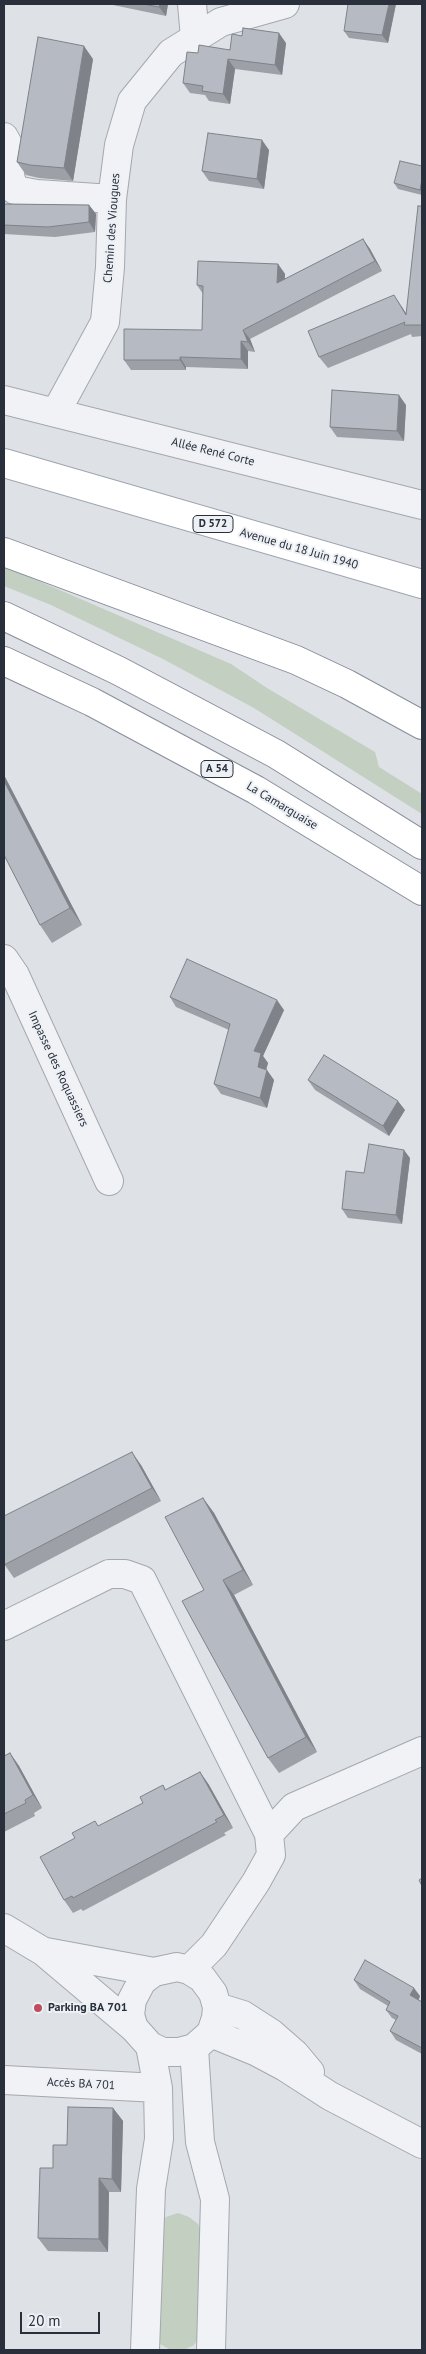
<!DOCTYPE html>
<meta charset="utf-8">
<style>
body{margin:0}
#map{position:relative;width:426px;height:2354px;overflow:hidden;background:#dee1e6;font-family:"PT Sans",sans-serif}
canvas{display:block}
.frame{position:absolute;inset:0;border:5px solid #292f3b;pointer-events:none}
.scale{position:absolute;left:20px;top:2312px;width:80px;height:22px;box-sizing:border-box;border:2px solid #292f3b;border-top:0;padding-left:6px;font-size:15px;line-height:18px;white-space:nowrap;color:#292f3b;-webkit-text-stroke:4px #edf0f4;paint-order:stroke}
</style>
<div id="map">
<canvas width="426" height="2354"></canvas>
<div class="frame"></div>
<div class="scale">20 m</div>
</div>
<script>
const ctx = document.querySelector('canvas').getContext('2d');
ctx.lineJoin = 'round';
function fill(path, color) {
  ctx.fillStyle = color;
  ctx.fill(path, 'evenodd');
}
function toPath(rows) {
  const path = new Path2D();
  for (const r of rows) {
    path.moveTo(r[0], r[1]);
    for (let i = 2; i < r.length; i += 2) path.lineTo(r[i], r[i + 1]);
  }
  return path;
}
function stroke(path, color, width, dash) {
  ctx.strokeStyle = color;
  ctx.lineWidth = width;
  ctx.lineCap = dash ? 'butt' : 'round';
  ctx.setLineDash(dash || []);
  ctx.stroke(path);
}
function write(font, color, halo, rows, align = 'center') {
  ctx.font = font + ' "PT Sans",sans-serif';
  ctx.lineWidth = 4;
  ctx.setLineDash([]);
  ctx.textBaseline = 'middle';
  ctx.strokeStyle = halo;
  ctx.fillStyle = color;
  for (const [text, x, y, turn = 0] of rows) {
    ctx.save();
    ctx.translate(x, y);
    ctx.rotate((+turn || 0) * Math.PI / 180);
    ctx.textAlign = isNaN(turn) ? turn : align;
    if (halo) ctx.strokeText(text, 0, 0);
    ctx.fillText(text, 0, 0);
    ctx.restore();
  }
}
const green = toPath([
 [4,566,231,664,267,688,375,752,379,767,422,794,422,814,254,708,163,659,51,605,4,586],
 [178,2213,189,2217,198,2224,202,2235,200,2335,194,2345,184,2350,171,2350,160,2344,153,2335,159,2225,166,2217]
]);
const minor = toPath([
 [192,4,195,38],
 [4,137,11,150,10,177,15,190,37,194,112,199],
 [4,400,422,505],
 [56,412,105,322,110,267,112,199,119,145,132,101,171,53,221,22,285,4],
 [4,959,15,975,109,1181],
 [4,1626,109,1574,125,1574,142,1580,269,1834,271,1855,256,1882,214,1945,189,1970],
 [269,1834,294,1807,422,1751],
 [4,1928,44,1952,134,2028,150,2046,163,2052,179,2052,194,2048,211,2033,216,2018,217,2007,213,1993,202,1978,189,1970,177,1967,154,1972,142,1981,132,2000,130,2015,134,2028],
 [46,1952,154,1972],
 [217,2007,243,2015,271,2033,295,2054,310,2072],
 [211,2033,255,2051,285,2067,330,2096,422,2144],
 [194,2048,200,2142,215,2199,211,2350],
 [4,2080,158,2088],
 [145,2350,151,2189,159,2139,158,2088,150,2046]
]);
const major = toPath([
 [4,463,422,584]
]);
const highway = toPath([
 [4,552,296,660,347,684,422,725],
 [4,616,119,671,276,754,422,845],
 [4,661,92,702,256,790,422,891]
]);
const wall = toPath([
 [112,4,168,4,166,16,113,5],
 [396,4,388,43,349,38,344,31],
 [286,43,282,75,235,69,230,104,209,101,205,95,190,93,183,83,198,53],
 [93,59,73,181,39,178,26,175,17,162],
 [269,150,264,189,209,181,202,171],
 [422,166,422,195,398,189,394,183],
 [4,204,89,205,96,214,95,232,55,237,4,234],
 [422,206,422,336,412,337,411,334,328,368,319,357,402,307,406,313],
 [363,239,370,249,382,271,250,339,255,352,248,351,248,369,186,367,186,370,131,370,124,360,202,330,203,294,197,285,278,264,285,274,285,279],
 [406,405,404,441,337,437,330,427],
 [4,775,82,925,52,943,40,925,4,855],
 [170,997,284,1010,263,1056,268,1063,266,1070,274,1080,267,1108,221,1094,214,1084,229,1030,176,1007],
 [308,1080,405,1110,389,1136,315,1090],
 [410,1158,402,1224,348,1218,342,1209,364,1173],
 [141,1465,161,1501,14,1578,4,1564],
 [203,1498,214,1513,253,1585,234,1595,317,1752,279,1773,268,1758,204,1590],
 [10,1753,19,1766,42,1808,34,1813,35,1816,4,1832,4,1756],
 [200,1772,209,1785,233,1828,224,1833,226,1835,83,1911,81,1909,73,1913,64,1900,99,1826,143,1803,163,1785,166,1790],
 [354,1980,420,1996,419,2000,422,2002,422,2054,396,2040,390,2031,396,2020,392,2018,386,2010,388,2006,360,1989],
 [113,2108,123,2121,121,2192,109,2192,108,2252,48,2251,38,2238,53,2168,67,2145]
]);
const shadedWall = toPath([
 [160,4,168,4,166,16,159,7],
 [389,4,396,4,388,43,382,35],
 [279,33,286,43,282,75,275,65],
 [84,46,93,59,73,181,64,168],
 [228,59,235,69,230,104,223,94],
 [262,140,269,150,264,189,257,179],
 [422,179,422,193,420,190],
 [89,205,96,214,95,232,89,222],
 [363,239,370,249,382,271,375,261],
 [278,264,285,274,284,293,277,283],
 [394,295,402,307,414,327,406,315],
 [243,330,250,339,255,352,248,342],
 [241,341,248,351,248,369,241,359],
 [180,357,186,367,186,370,180,360],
 [399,395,406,405,404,441,397,431],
 [4,775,82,925,70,908,4,781],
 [277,1000,284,1010,263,1056,268,1063,264,1077,258,1067,254,1051],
 [267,1070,274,1080,267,1108,260,1098],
 [398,1101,405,1110,389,1136,383,1126],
 [404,1150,410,1158,402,1224,396,1215],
 [132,1452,141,1465,161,1501,152,1488],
 [203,1498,214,1513,253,1585,243,1570],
 [223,1580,234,1595,317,1752,306,1737],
 [10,1753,19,1766,42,1808,33,1795],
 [200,1772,209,1785,233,1828,224,1815],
 [414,1988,420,1996,416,2004,410,1995],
 [113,2108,123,2121,121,2192,112,2179],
 [99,2178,109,2192,108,2252,99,2239]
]);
const building = toPath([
 [143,4,160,4,159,7,143,4],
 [348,4,389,4,382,35,344,31,348,4],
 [243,28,279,33,275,65,228,59,223,94,202,91,203,86,183,83,187,52,198,53,199,45,230,50,232,34,242,36,243,28],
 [38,37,84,46,64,168,30,165,17,162,38,37],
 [208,133,262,140,257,179,202,171,208,133],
 [400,161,422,166,422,179,420,190,394,183,400,161],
 [4,204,89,205,89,222,48,227,4,225,4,204],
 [418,206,422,206,422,325,404,325,405,322,319,357,308,331,394,295,406,315,418,206],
 [363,239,375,261,243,330,248,342,241,341,241,359,180,357,180,360,124,360,124,329,202,330,203,286,197,285,198,261,278,264,277,283,363,239],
 [332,390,399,395,397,431,330,427,332,390],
 [4,781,70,908,40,925,4,855,4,781],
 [187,959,277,1000,254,1051,261,1053,258,1067,267,1070,260,1098,214,1084,230,1024,170,997,187,959],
 [324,1055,398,1101,383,1126,308,1080,324,1055],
 [369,1144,404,1150,396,1215,342,1209,346,1171,364,1173,369,1144],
 [132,1452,152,1488,4,1565,4,1516,132,1452],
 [203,1498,243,1570,223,1580,306,1737,268,1758,182,1601,204,1590,165,1517,203,1498],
 [10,1753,33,1795,25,1800,26,1803,4,1814,4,1756,10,1753],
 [200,1772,224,1815,215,1820,217,1822,73,1898,72,1896,64,1900,40,1857,75,1838,72,1833,95,1821,98,1826,143,1803,140,1797,163,1785,165,1790,200,1772],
 [422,1878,422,1886,419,1880,422,1878],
 [365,1960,414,1988,410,1995,422,2002,422,2048,390,2031,398,2016,386,2010,390,2002,354,1980,365,1960],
 [68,2107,113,2108,112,2179,99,2178,99,2239,38,2238,40,2168,53,2168,53,2145,67,2145,68,2107]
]);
const markers = [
 [38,2008,5,"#bf4e5d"]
];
const shields = [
 [213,524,40],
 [217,769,32]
];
const shieldNames = [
 ["D 572",213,524],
 ["A 54",217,769]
];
const streetNames = [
 ["Chemin des Viougues",112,228,-86],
 ["Allée René Corte",213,452,14],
 ["Avenue du 18 Juin 1940",299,549,16],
 ["La Camarguaise",282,806,31],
 ["Impasse des Roquassiers",58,1069,65],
 ["Accès BA 701",81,2084,3]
];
const poiNames = [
 ["Parking BA 701",48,2008]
];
fill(green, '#c3cfc0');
stroke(minor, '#a4a8af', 30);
stroke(major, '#9ea5b0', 30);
stroke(highway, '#878e9b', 30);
stroke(minor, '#f0f2f5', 28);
stroke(major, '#fff', 28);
stroke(highway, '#fff', 28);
fill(wall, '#9da0a7');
fill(shadedWall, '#7f8288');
fill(building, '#b6bac2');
stroke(building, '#7f8288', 1);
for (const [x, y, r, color] of markers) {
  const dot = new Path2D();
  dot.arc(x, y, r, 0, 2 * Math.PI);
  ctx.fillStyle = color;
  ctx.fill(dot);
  stroke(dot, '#edf0f4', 2);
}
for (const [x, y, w] of shields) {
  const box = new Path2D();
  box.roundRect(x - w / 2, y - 8.5, w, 17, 4);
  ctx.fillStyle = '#edf0f4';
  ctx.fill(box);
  stroke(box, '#292f3b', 1);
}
write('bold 11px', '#292f3b', null, shieldNames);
write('12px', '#292f3b', '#edf0f4', streetNames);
write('bold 12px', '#292f3b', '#edf0f4', poiNames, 'left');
</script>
